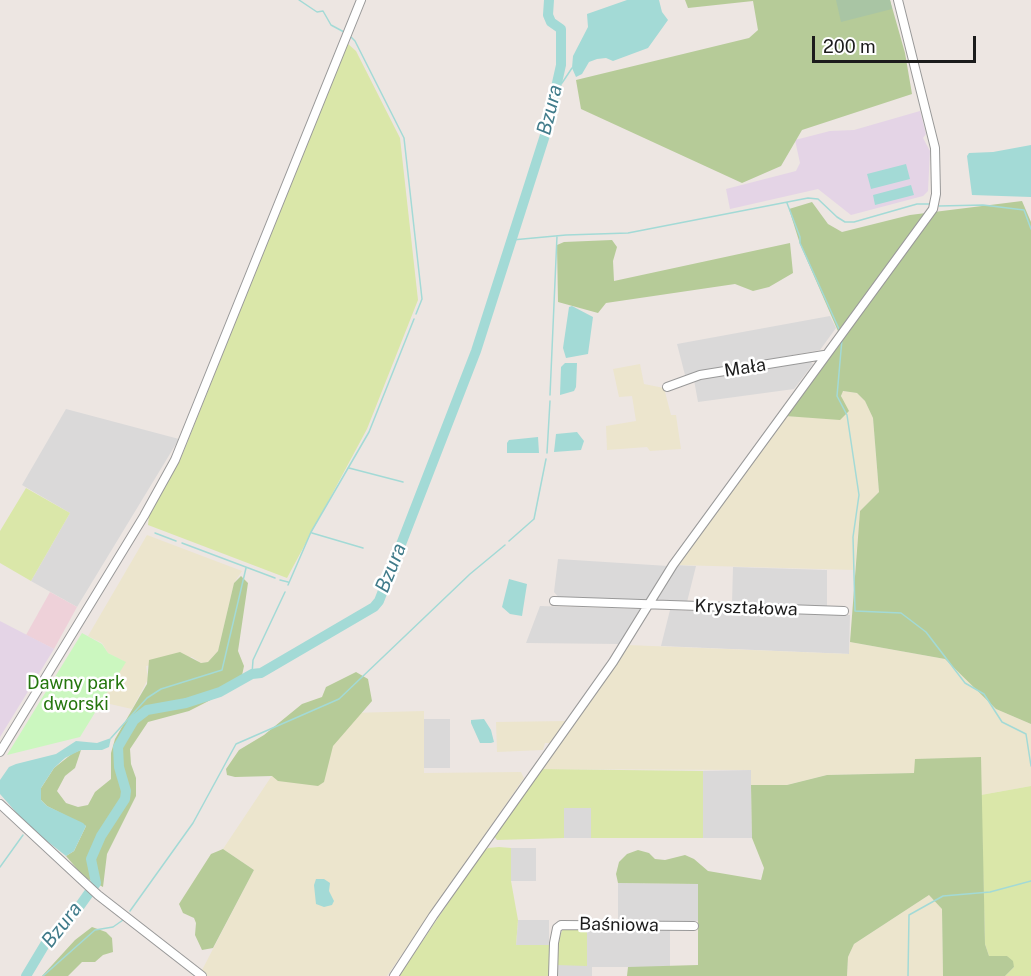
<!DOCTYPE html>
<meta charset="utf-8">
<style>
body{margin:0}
#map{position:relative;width:1031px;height:976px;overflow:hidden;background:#ede6e2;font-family:"Public Sans",sans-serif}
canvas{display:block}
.scale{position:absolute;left:812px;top:36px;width:164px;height:27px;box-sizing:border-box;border:3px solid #1c1c1c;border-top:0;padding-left:8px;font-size:18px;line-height:21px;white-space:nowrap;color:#1c1c1c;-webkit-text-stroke:4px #fff;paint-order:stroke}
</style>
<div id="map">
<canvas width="1031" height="976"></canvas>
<div class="scale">200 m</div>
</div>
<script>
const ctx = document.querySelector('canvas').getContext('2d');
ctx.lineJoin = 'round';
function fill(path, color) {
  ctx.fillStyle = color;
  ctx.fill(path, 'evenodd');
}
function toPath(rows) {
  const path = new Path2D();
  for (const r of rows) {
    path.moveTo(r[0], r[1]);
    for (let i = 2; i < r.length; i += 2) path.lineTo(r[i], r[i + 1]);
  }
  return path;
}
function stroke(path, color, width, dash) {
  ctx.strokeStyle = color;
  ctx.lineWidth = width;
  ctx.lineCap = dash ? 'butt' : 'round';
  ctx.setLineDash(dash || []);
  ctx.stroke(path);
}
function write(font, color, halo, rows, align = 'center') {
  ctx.font = font + ' "Public Sans",sans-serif';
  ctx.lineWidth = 5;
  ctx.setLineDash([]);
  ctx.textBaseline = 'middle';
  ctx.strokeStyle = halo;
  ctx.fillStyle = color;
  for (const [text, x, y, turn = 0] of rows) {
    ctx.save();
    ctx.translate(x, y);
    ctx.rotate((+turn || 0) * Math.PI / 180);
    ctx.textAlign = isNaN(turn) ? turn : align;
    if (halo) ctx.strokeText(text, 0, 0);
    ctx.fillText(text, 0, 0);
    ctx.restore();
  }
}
const residential = toPath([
 [830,316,836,328,820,350,685,375,677,344],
 [809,360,813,364,794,389,698,402,694,380],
 [66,409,179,439,77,607,31,581,70,513,22,485],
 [558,559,668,566,647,600,560,599,554,592],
 [677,565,696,566,687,602,653,601],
 [733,567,827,570,827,607,732,604],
 [540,606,640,609,619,644,526,643],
 [670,610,850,615,849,654,661,646],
 [424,719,450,719,450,768,424,768],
 [751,770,752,838,703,838,703,771],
 [564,808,591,808,591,838,564,838],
 [511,848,536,848,536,881,511,881],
 [618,883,698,884,698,921,618,921],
 [518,920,549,920,549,945,516,945],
 [587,928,670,928,670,967,592,967,592,976,556,976,556,965]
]);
const commercial = toPath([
 [50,592,77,607,54,649,26,635]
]);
const industrial = toPath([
 [920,111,926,134,923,138,930,151,928,191,923,196,851,215,818,189,730,209,726,189,796,171,800,163,795,140,830,131,854,130],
 [0,621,54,649,0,737]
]);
const farmland = toPath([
 [640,364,644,384,664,388,671,415,676,415,681,449,650,451,647,447,607,450,606,426,636,421,632,396,619,397,613,369],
 [842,391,857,393,865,401,873,418,879,492,860,511,855,570,677,565,785,416,840,419],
 [147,535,242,571,234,583,218,651,208,662,201,663,192,657,146,666,148,679,132,709,101,702,125,662,108,653,102,643,88,636],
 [850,642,945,659,996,709,1031,724,1031,786,981,795,981,758,915,759,915,773,827,775,787,785,751,785,751,770,540,769,627,645,849,654],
 [424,711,424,773,521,772,524,778,387,976,207,976,201,972,254,870,223,849,313,714],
 [567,721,550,743,545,743,543,750,497,752,496,722],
 [929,895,942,908,943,976,847,976,848,957,854,944]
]);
const grass = toPath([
 [347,43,356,51,400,138,418,300,367,429,287,578,148,525,149,516,183,453],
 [26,488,70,513,31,581,0,563,0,531],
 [540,769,703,771,703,838,591,838,591,808,564,808,564,838,497,840,494,836],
 [1031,786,1031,976,1005,976,1014,967,1007,956,989,956,985,944,981,795],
 [499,847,511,848,511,881,518,920,516,945,549,945,550,976,399,976,481,854,488,848],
 [563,928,587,928,587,966,556,965,556,947]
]);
const forest = toPath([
 [685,0,890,0,905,53,912,94,802,130,781,166,742,183,581,109,576,80,749,38,758,30,753,1,688,8],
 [1022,201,1031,222,1031,724,996,709,945,659,850,642,860,511,879,492,873,418,865,401,857,393,843,391,841,396,849,411,840,420,785,416,841,338,800,244,789,209,812,202,828,224,842,232,910,215],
 [612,240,617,247,613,261,614,281,790,243,793,273,769,287,753,291,735,284,606,303,598,313,558,302,557,245,564,242],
 [241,576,248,583,238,651,244,666,240,685,189,711,148,722,130,749,131,764,136,778,136,796,107,854,103,887,84,877,66,856,74,851,86,826,47,806,41,800,41,788,54,768,73,753,81,750,75,768,65,776,57,791,66,803,78,807,88,805,95,792,111,779,111,753,115,739,147,684,149,660,180,652,201,663,208,662,218,651,234,583],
 [356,672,368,679,372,701,333,746,324,782,318,786,278,781,272,776,235,777,227,775,226,769,239,750,264,735,302,704,322,697,326,687],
 [981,757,985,944,989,956,1007,956,1013,961,1014,967,1005,976,943,976,942,909,929,895,854,944,848,957,847,976,627,976,628,967,698,965,698,884,618,883,616,874,619,862,627,854,638,850,649,853,655,859,665,860,685,855,694,859,708,871,761,880,764,868,752,838,751,785,787,785,827,775,914,773,915,759],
 [223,849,254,870,213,948,202,950,195,935,196,923,194,918,183,913,179,904,211,854],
 [92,927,106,932,112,938,113,952,103,955,95,962,82,962,68,976,42,976,75,940]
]);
const cemetery = toPath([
 [836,0,890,0,892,9,841,22]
]);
const park = toPath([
 [82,633,102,644,108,653,126,662,80,737,7,755]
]);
const water = toPath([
 [627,0,659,0,662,12,668,20,648,48,613,61,606,58,597,59,589,62,582,74,576,77,572,68,573,56,588,27,587,14],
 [1031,145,1031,197,972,195,967,156,969,153,993,152],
 [906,164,910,179,871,189,867,174],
 [911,185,914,195,875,205,873,195],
 [572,306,593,317,588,354,566,358,563,348,569,307],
 [565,363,577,363,576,387,574,391,560,395,561,367],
 [577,432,584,441,581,450,554,452,556,434],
 [538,437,539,453,507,453,507,443,509,440],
 [509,579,527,584,522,616,510,614,502,607],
 [484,719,491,730,494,742,491,743,480,743,471,723,471,720],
 [111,738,109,747,102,750,81,750,65,758,54,768,41,788,41,800,47,806,83,823,86,826,74,851,66,856,29,827,0,794,0,780,9,767,16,764,56,754,76,741,97,743],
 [324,879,330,883,329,891,334,901,332,905,324,907,316,904,314,885,316,879]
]);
const stream = toPath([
 [299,0,317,12,323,11,331,25,344,32],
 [351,37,355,41,404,138,422,299,416,314],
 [557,84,562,83,572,68],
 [787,203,800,237,800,243,839,329],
 [939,206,983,205,1024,210,1031,229],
 [512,240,566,235,628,233,808,198,818,199,837,217,845,222,854,222,917,204,930,204],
 [842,339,837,396,847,415,859,495,853,537,855,611,901,613,926,632,965,683,984,694,1002,722,1026,734,1031,766],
 [550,395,557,236],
 [547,453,550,401],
 [349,468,403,482],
 [155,533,176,541],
 [312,533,363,548],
 [509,541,534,519,546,459],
 [182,543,275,578],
 [280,580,288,582],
 [288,585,311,532,369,432,414,319],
 [252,674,253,660,285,592],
 [111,738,147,698,161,689,222,670,246,568],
 [0,867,23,835],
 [130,911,193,823,236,744,339,699,470,574,505,545],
 [43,976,95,930,113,927,123,920],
 [908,976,909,915,943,896,990,892,1031,881]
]);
const river = toPath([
 [26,976,47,941,79,907,96,883,91,859,101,836,125,799,126,791,119,767,118,747,134,720,147,710,186,703,220,692,252,674,261,673,374,607,379,601,476,351,546,132,561,65,561,29,551,22,548,15,549,0]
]);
const minor = toPath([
 [667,387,700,375,824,355],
 [554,601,844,611],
 [0,752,144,516,175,460,361,0],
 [0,804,98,895,202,976],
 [394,976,433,916,613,662,673,565,933,209,936,194,935,148,898,0],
 [553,976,554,943,557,928,561,925,694,926]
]);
const streetNames = [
 ["Mała",745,368,-9],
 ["Kryształowa",746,608,2],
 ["Baśniowa",619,925,1]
];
const parkNames = [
 ["Dawny park",76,683],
 ["dworski",76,704]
];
const waterNames = [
 ["Bzura",550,110,-76],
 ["Bzura",391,568,-68],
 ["Bzura",62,925,-52]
];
fill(residential, '#dad9d9');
fill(commercial, '#eed1d9');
fill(industrial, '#e4d4e6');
fill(farmland, '#ece5cd');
fill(grass, '#dae7a9');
fill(forest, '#b6cb98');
fill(cemetery, '#a9c5a4');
fill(park, '#cbf7bf');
fill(water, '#a3dad6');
stroke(stream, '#a3dad6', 1.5);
stroke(river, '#a3dad6', 10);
stroke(minor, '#999', 10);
stroke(minor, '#fff', 8);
write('18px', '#1c1c1c', '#fff', streetNames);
write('18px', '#25760e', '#fff', parkNames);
write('italic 20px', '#407b8a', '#fff', waterNames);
</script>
